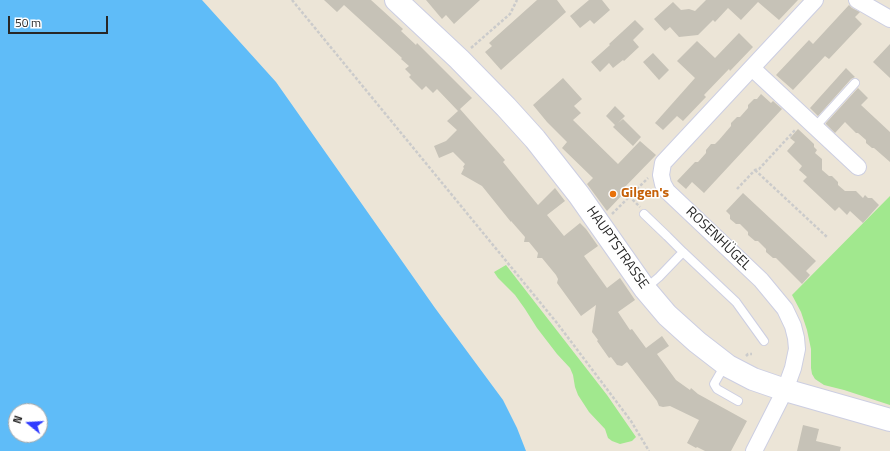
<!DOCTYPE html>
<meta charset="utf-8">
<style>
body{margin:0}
#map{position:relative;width:890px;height:451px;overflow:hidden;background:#ece5d7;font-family:"Titillium Web",sans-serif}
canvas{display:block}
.north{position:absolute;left:8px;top:403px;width:40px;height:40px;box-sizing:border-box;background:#fff;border:1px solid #a9a9a9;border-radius:50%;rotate:288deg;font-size:11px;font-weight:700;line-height:16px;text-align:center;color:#272727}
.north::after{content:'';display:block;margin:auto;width:14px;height:18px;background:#303cff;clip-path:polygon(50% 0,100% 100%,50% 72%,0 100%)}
.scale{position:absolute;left:8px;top:16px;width:100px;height:18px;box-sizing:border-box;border:2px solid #272727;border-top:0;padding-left:5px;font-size:12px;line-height:14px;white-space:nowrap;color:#272727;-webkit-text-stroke:3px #fff;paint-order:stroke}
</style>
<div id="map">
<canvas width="890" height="451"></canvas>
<div class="north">N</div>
<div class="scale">50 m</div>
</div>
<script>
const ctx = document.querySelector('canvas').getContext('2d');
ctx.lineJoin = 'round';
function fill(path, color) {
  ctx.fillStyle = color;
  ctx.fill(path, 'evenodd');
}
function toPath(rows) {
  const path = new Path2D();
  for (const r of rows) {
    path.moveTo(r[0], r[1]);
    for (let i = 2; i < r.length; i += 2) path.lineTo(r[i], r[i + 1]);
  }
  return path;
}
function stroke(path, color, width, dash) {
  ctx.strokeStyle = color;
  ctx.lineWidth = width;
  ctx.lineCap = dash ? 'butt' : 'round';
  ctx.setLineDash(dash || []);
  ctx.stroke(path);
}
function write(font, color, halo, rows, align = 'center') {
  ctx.font = font + ' "Titillium Web",sans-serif';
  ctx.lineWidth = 3;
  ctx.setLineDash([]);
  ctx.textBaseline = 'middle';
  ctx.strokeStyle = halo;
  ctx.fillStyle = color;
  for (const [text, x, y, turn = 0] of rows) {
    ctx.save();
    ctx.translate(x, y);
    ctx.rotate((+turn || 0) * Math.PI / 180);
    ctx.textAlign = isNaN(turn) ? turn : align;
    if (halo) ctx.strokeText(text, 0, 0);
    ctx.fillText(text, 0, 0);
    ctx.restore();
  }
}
const green = toPath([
 [890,196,890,405,844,390,824,385,815,379,812,374,811,368,811,349,807,330,801,312,792,295],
 [506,265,607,395,636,437,632,441,620,444,612,441,608,438,605,429,589,412,578,395,575,387,573,375,570,368,557,354,537,328,525,309,515,295,498,278,494,272]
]);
const water = toPath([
 [0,0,202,0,276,82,435,308,503,400,517,428,526,451,0,451],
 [16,411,40,411,40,435,16,435]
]);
const building = toPath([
 [324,0,371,0,403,29,401,31,416,45,417,43,472,98,460,109,505,160,503,162,538,205,555,188,565,201,547,215,564,236,580,223,586,229,598,246,584,256,607,288,620,278,635,300,618,312,630,330,632,329,646,348,662,336,669,346,657,354,676,380,690,390,691,388,698,394,747,421,731,451,705,451,697,447,696,448,687,443,699,420,670,406,663,407,659,406,657,401,627,362,622,366,617,365,611,357,609,358,597,341,598,340,592,332,596,305,581,316,557,283,558,279,556,275,542,258,537,258,538,253,529,242,524,242,525,237,511,221,511,222,482,186,461,174,464,168,463,167,465,164,453,152,439,158,434,146,446,141,457,130,447,121,458,111,437,89,433,93,426,86,422,90,409,77,411,75,405,69,409,66,401,59,402,58,344,5,337,12],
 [426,0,480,0,454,24,446,15,442,19],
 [537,0,557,0,566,12,501,70,485,52,492,46,489,43],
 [589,0,602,0,610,10,594,24,590,20,580,28,570,16],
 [706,0,798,0,779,20,758,2,741,20,728,8,715,22,713,20,698,35,679,37,670,27,665,31,654,19,673,2,681,10,689,9,695,11],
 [849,5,852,8,860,12,855,17,862,24,829,59,825,56,793,90,776,75,809,40,813,44],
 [635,20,644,29,633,40,639,47,624,61,623,60,613,68,609,63,600,72,591,62,610,45,609,44],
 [739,33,753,47,730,71,729,69,704,95,706,97,683,121,677,116,663,130,655,123,695,78,677,61,697,41,715,58],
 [890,44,890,78,873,62],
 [653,53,669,70,659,80,643,62],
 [846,68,855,77,851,79,818,116,810,108],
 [563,78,582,99,574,106,581,113,573,120,618,164,640,141,656,155,622,190,625,192,607,211,587,184,593,178,562,148,567,142,547,122,533,105],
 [858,88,868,98,861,105,890,132,890,162,874,148,872,148,866,143,866,140,858,133,856,133,845,122,835,133,826,124,826,123],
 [761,94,771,103,773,101,782,109,704,193,692,182,686,189,677,181,695,162,698,162,706,153,706,150,711,144,715,144,719,140,731,126,731,123,737,117,740,117,748,108,748,105,754,99,757,99],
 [615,106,625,116,618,123,623,119,641,137,633,146,613,127,615,125,606,116],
 [798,129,814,144,814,147,817,150,815,153,822,159,822,170,829,176,832,176,838,182,838,185,845,191,856,191,863,198,865,195,868,198,872,198,879,205,863,223,850,211,847,215,839,207,835,211,803,181,807,177,799,170,802,166,787,151,795,142,790,138],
 [743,193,816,261,806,271,810,275,802,284,776,258,773,258,766,252,766,249,758,241,755,241,748,235,748,232,740,224,736,224,730,219,730,215,726,211],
 [803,425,819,429,816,441,841,447,840,451,797,451]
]);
const path = toPath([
 [292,0,557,323,631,421,649,451],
 [471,48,510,14,517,0],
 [755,170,827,237],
 [737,189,755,170,759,169,796,129],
 [629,196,640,207],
 [612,214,648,178],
 [746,356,748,354,752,354]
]);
const lane = toPath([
 [815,127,855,83],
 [644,214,667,236,683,252,659,277,646,288],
 [683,252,736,302,764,341],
 [725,365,714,384,717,389,738,401]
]);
const street = toPath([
 [857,0,890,19],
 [752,68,858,167],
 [754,451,785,390,793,368,797,349,796,338,793,326,785,309,761,280,667,191,663,184,661,175,663,163,815,0]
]);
const secondary = toPath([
 [396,0,459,59,506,107,535,139,579,195,645,289,667,315,697,342,728,366,753,379,785,390,890,420]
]);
const markers = [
 [613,194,4,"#e8710a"]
];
const foodNames = [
 ["Gilgen's",621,194]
];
const streetNames = [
 ["ROSENHÜGEL",718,239,44],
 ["HAUPTSTRASSE",617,248,55]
];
fill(green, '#a1e88e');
fill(water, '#5fbcf8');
fill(building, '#c6c2b7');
stroke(lane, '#cccee2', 10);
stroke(street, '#cccee2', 18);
stroke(secondary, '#cccee2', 24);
stroke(path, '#cbcbcb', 2.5, [3, 2]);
stroke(lane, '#fff', 8);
stroke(street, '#fff', 16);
stroke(secondary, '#fff', 22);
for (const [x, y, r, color] of markers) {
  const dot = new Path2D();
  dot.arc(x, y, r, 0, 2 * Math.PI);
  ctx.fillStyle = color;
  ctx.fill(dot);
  stroke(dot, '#fff', 1.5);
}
write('bold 14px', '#c56008', '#fff', foodNames, 'left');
write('14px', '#272727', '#fff', streetNames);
</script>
